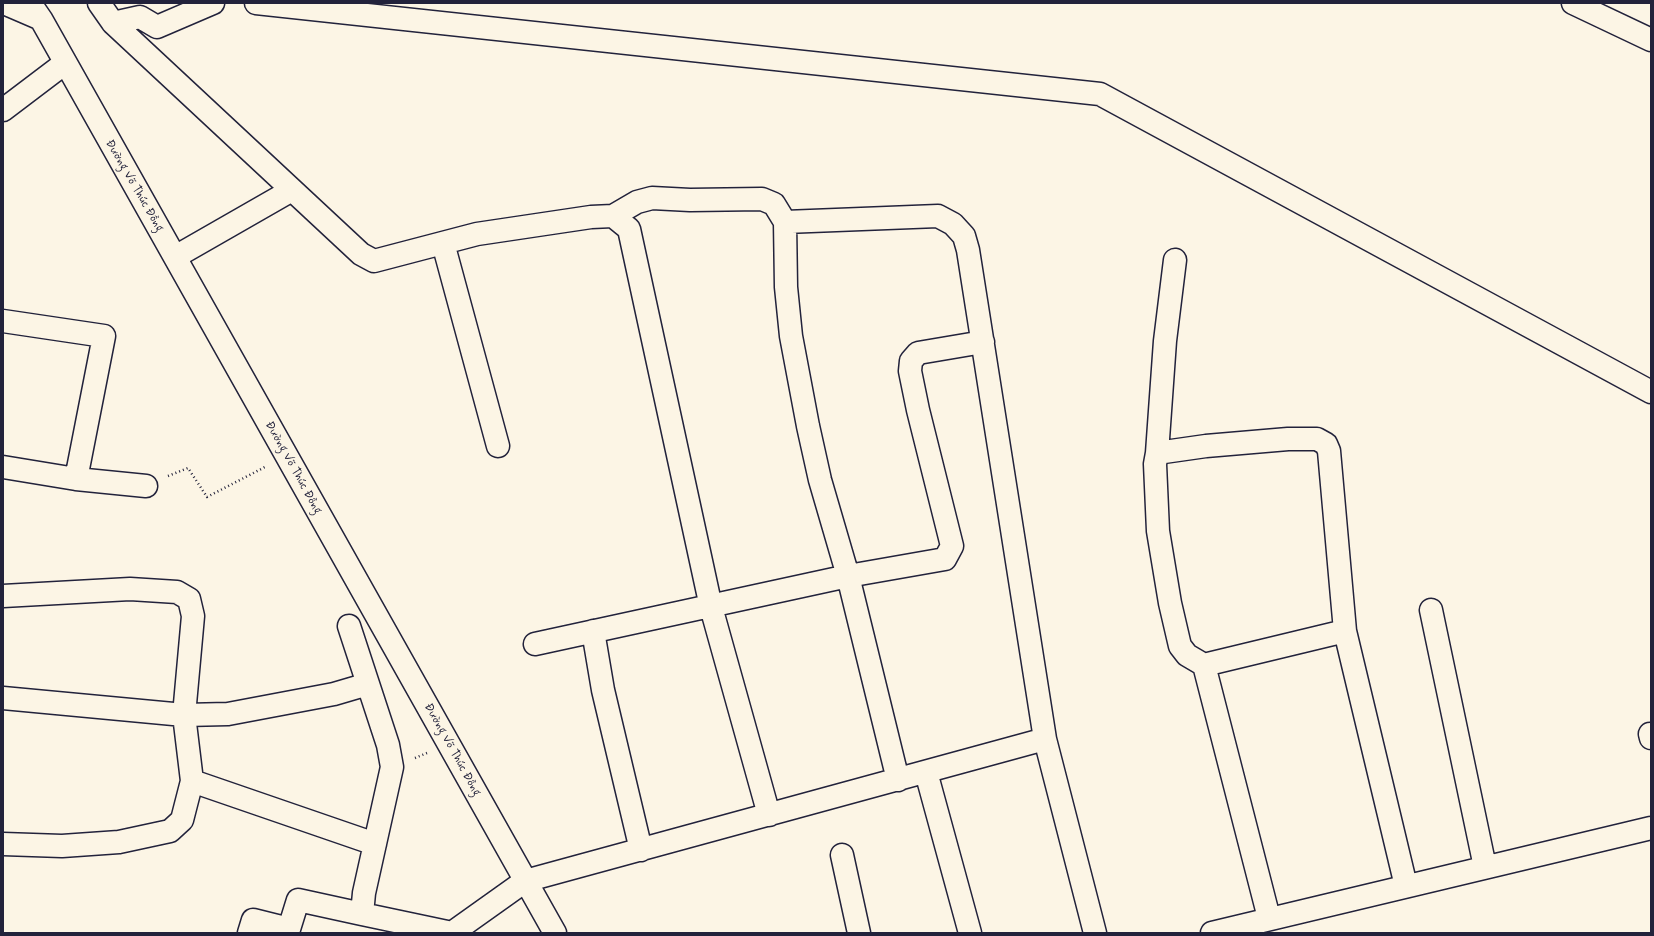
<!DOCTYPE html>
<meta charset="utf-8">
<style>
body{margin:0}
#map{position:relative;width:1654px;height:936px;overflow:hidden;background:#fcf5e5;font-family:Mynerve,sans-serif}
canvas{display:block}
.frame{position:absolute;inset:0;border:4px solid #22223b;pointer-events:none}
</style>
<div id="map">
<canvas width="1654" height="936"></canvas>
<div class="frame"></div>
</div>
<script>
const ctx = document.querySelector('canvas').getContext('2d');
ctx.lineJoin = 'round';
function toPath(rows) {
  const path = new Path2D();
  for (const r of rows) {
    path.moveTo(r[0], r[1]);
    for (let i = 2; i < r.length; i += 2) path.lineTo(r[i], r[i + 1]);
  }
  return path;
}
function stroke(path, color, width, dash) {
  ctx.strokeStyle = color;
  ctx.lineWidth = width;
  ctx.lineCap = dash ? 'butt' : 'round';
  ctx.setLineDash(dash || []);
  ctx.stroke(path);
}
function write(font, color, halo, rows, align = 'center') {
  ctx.font = font + ' Mynerve,sans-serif';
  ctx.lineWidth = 3;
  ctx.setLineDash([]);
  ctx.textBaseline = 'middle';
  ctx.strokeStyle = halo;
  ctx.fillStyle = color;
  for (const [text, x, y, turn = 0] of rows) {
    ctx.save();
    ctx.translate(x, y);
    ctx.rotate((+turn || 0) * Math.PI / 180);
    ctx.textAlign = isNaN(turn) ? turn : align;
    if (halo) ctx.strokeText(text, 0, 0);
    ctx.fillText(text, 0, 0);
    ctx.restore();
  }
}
const path = toPath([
 [168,476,188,468,207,497,265,467],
 [415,758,427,753]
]);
const minor = toPath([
 [4,3,41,19],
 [30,3,41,19,555,933],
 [99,3,113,23,140,17,157,27,213,3],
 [256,3,1100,94,1651,392],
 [1573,3,1651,40],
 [113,23,361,254,374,261,477,234,591,217,613,216,629,229,711,607,769,815],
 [3,110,65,63],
 [613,216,637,202,652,198,690,200,762,199,774,204,785,222,938,216,953,224,964,236,968,250,1045,739,1095,933],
 [785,222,786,287,791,336,808,426,820,480,848,576,898,780],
 [443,243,498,446],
 [175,257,292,190],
 [1175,260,1165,341,1157,453,1155,464,1158,531,1170,603,1180,646,1187,655,1204,665,1345,631],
 [3,321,104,336,76,479],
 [1157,453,1206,446,1288,439,1317,439,1326,444,1329,451,1345,631,1406,886],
 [3,467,76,479,146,486],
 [3,596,130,589,177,592,189,599,193,616,184,715,192,781,182,820,170,831,119,842,62,846,3,844],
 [1431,610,1485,867],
 [349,626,388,745,392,767,364,893,362,914,452,933,525,881,1045,739],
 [593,631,603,690,641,850],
 [535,644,848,576,945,559,952,546,918,410,910,371,911,361,918,353,983,342],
 [1204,665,1269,918],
 [3,698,184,715,228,714,334,694,368,684],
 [1650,734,1651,738],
 [926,772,970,933],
 [192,781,375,844],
 [842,855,859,933],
 [249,933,253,920,289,929,298,900,362,914],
 [1212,933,1651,828]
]);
const streetNames = [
 ["Đường Võ Thúc Đồng",134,186,60],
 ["Đường Võ Thúc Đồng",293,468,61],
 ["Đường Võ Thúc Đồng",452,750,61]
];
stroke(minor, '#22223b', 25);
stroke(path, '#22223b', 2.5, [1, 3]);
stroke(minor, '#fcf5e5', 22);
write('12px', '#22223b', '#fcf5e5', streetNames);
</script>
